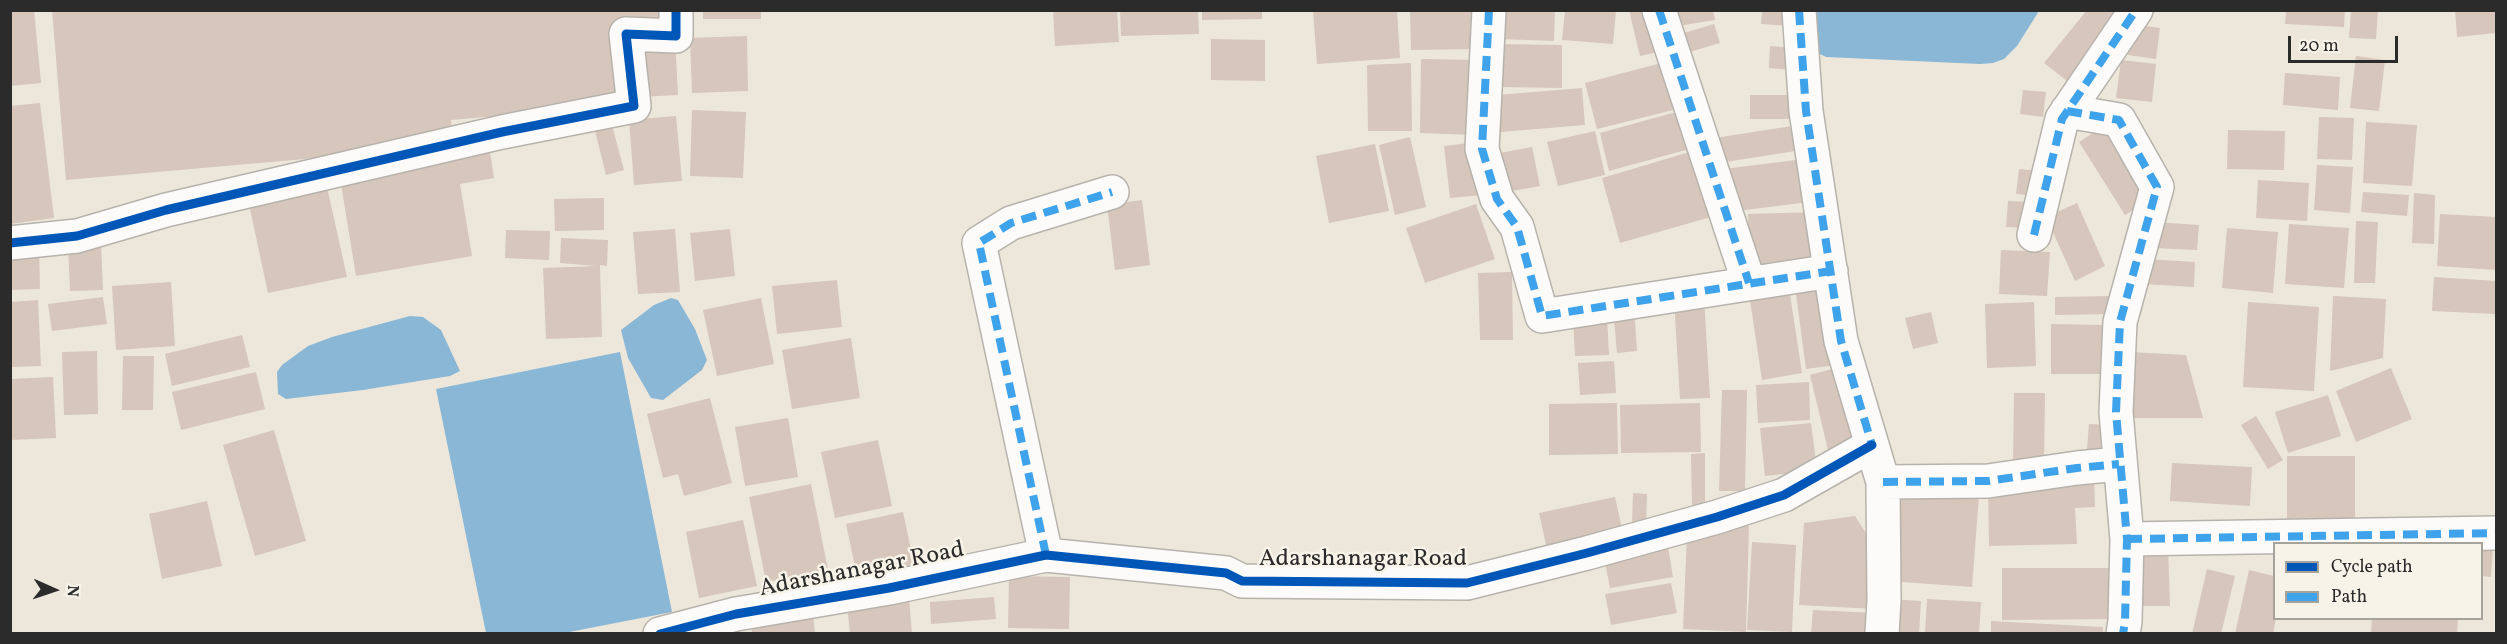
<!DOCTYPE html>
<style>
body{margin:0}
#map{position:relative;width:2507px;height:644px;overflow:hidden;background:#ede7db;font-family:Vollkorn,serif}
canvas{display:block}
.frame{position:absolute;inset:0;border:12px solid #2b2b2b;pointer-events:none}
.legend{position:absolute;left:2273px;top:542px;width:210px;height:78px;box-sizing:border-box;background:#f7f3e8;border:2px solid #a5a39c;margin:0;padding:8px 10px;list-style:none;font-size:18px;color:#2b2b2b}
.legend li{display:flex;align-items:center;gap:12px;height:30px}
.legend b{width:30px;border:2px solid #a5a39c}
.north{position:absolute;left:24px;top:560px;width:60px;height:60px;-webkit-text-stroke:4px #f7f3e8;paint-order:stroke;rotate:93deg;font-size:16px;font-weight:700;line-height:24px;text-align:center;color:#2b2b2b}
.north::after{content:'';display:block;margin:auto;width:21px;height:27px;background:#2b2b2b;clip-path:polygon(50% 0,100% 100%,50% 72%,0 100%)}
.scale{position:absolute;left:2288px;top:36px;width:110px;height:27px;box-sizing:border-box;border:3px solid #2b2b2b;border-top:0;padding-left:8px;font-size:18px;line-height:21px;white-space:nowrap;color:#2b2b2b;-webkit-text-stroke:4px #f7f3e8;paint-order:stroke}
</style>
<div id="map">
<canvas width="2507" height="644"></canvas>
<div class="frame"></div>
<ul class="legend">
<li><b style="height:8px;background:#0057b8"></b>Cycle path</li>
<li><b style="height:8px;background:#3ea3eb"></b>Path</li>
</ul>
<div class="north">N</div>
<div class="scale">20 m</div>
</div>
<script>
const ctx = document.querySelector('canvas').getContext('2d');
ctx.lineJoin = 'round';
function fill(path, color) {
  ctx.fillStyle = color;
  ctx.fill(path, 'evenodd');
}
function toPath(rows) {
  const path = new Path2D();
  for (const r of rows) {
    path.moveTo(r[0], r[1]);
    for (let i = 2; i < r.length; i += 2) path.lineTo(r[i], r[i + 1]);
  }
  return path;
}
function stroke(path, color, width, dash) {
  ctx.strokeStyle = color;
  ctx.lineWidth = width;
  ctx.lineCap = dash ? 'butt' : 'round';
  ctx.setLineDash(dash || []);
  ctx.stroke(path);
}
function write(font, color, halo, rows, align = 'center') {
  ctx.font = font + ' Vollkorn,serif';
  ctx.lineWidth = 5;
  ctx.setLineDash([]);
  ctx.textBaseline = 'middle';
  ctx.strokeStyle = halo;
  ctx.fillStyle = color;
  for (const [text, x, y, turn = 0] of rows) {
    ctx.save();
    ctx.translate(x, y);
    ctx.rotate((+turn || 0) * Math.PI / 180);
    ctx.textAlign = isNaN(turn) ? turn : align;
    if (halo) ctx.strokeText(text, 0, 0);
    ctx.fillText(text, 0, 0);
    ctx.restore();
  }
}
const water = toPath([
 [1805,11,2039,11,2017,46,2004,59,1993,63,1980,64,1826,57,1812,50],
 [671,298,678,300,695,329,707,360,702,370,663,400,651,398,628,358,621,330,654,305],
 [410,316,423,317,441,330,460,371,450,376,363,390,286,399,278,394,277,372,282,365,308,346,332,337],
 [620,352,672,612,564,633,486,633,436,389]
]);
const building = toPath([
 [10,10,34,10,41,83,10,86],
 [52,10,660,10,662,25,618,29,625,105,451,120,453,146,66,180],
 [703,10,761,10,761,19,703,19],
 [1053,10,1117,10,1119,42,1055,46],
 [1120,10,1198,10,1199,34,1121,36],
 [1202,10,1262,10,1262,19,1202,20],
 [1313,10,1397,10,1400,58,1317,64],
 [1410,10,1484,10,1484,49,1411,50],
 [1501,10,1555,10,1554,41,1500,39],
 [1565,10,1616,11,1613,44,1562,40],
 [1629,10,1653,10,1662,51,1640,56],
 [1669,10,1713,10,1715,20,1672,27],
 [1762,10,1790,10,1789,26,1761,24],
 [2087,10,2125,10,2067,81,2044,63],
 [2286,10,2345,10,2344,27,2285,24],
 [2351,10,2378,10,2376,39,2349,38],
 [2455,10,2496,10,2496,33,2457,37],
 [1714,24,1720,43,1676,56,1671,37],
 [2132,24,2160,28,2156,59,2128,55],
 [747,36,748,91,692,93,690,38],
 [675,37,678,95,638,97,636,39],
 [1211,39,1265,40,1265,81,1211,80],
 [1497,44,1562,45,1562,88,1496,87],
 [1770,46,1795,48,1794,70,1769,68],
 [2356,56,2385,60,2379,111,2350,108],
 [1421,59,1475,60,1474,135,1420,133],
 [2121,60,2156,64,2152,102,2116,98],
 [1669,61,1681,108,1597,129,1585,83],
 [1411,63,1412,131,1368,131,1367,65],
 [2285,73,2340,77,2338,110,2283,105],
 [1582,88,1585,125,1500,132,1497,95],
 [2023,90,2046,92,2043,117,2020,114],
 [1750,95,1789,95,1789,119,1750,119],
 [40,103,54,218,10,224,10,106],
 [692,110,746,112,743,178,690,176],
 [1683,110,1693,148,1609,171,1600,133],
 [609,114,624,170,606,175,592,119],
 [676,116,682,181,634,185,629,120],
 [2319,117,2354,118,2352,160,2317,159],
 [2366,122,2417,125,2412,186,2363,183],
 [1798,125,1802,150,1719,163,1715,138],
 [2104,126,2151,199,2125,215,2079,142],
 [2228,130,2285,131,2284,170,2227,169],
 [1595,131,1605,175,1558,186,1547,142],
 [1410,137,1426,207,1395,215,1379,145],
 [1477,142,1482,195,1450,198,1444,146],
 [1375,144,1389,211,1329,223,1316,156],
 [1532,147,1540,186,1496,194,1489,155],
 [1693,151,1711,217,1620,243,1602,178],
 [490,152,494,178,460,184,472,256,356,276,340,178],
 [1804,159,1809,202,1721,213,1716,170],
 [2317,165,2353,167,2350,213,2314,210],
 [2019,169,2040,171,2037,196,2016,194],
 [325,178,347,277,268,293,247,195],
 [2258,180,2309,183,2307,221,2256,218],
 [2363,192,2409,195,2407,216,2361,212],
 [2414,193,2435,195,2434,244,2412,243],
 [604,198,604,230,555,231,554,199],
 [1142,200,1150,265,1115,270,1107,205],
 [2008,201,2030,202,2029,228,2006,227],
 [2077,203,2105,266,2075,281,2046,217],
 [1476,204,1495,259,1425,283,1406,228],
 [1818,212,1820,263,1749,265,1748,214],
 [2440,214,2496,217,2496,270,2437,266],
 [2356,221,2378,222,2375,283,2354,283],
 [2154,222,2199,225,2197,250,2153,248],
 [2289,224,2349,228,2344,288,2285,284],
 [2227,228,2278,232,2273,293,2222,288],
 [675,229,680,292,638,294,633,232],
 [730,229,735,276,695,281,690,233],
 [506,230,550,231,549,260,505,258],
 [561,238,608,240,607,266,600,265,602,337,546,339,543,268,596,266,560,263],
 [101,244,103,290,70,291,68,246],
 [10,247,39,247,40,289,10,290],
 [2001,250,2050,252,2047,296,1999,294],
 [2145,259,2195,262,2194,287,2144,284],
 [1512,272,1513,340,1480,340,1478,273],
 [1824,275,1836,365,1806,369,1794,279],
 [2434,277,2496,281,2496,314,2432,311],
 [837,280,842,327,777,334,772,286],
 [1788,281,1802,373,1762,380,1748,287],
 [171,282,175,346,116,350,112,286],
 [2111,296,2111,314,2055,315,2055,297],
 [2333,296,2386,299,2383,358,2330,371],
 [103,297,107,324,52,331,48,304],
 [761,298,774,364,717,376,703,310],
 [1704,298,1710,398,1680,399,1674,300],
 [38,300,41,366,10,367,10,302],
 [2034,302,2036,366,1987,368,1985,304],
 [2248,302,2319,307,2314,391,2243,387],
 [1634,307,1637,351,1617,353,1613,308],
 [1931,312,1938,343,1913,349,1905,318],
 [1607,316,1609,355,1575,356,1573,318],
 [2051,324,2103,325,2102,374,2051,374],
 [242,335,250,367,172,386,165,354],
 [851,338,860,398,792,409,782,350],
 [97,351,98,414,64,415,62,352],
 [2130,352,2186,355,2203,418,2127,418],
 [123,356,154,356,153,410,122,410],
 [1614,361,1616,393,1580,395,1578,363],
 [1839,367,1858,447,1829,454,1810,375],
 [2391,368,2412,419,2356,442,2336,391],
 [256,372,265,409,181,430,172,392],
 [53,377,56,438,10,440,10,379],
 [1809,382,1810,420,1758,423,1756,385],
 [1722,390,1747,390,1745,491,1719,491],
 [2014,393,2045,393,2044,464,2013,463],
 [2328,395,2341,436,2288,453,2275,412],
 [710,398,732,483,684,496,678,474,663,478,647,414],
 [1617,403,1618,454,1549,455,1549,404],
 [1700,403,1701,452,1621,453,1620,405],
 [2256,416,2283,460,2268,469,2241,425],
 [788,418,798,477,745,486,735,427],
 [1811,423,1817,470,1765,476,1760,428],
 [2089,424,2128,426,2126,465,2086,462],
 [274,430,306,541,255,556,223,445],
 [878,440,892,506,835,518,821,452],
 [1705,453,1705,504,1692,505,1691,454],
 [2287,456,2355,456,2355,522,2287,522],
 [2172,463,2252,467,2250,506,2170,501],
 [2094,475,2095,507,2075,508,2077,544,1989,546,1988,483],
 [811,484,828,570,766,582,749,497],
 [1895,490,1979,496,1972,587,1888,581],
 [1633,493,1647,494,1646,524,1632,524],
 [1615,497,1623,533,1547,549,1539,513],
 [207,501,222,566,162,579,149,514],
 [903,512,917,578,860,590,846,524],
 [1855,516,1878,552,1874,609,1799,605,1804,523],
 [743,520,757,586,699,598,686,532],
 [1707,525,1749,526,1746,632,1683,629,1687,535],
 [2494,533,2491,577,2482,576,2482,544],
 [1667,541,1673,577,1610,588,1603,552],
 [1752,542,1796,545,1792,632,1747,630],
 [2142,545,2168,545,2170,606,2143,606],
 [2002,568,2121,568,2121,619,2002,620],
 [2207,569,2235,576,2221,634,2192,634],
 [2249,570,2274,576,2276,618,2273,634,2235,634],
 [1009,576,1070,577,1069,629,1008,628],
 [1671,583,1677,613,1611,625,1605,594],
 [909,597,912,634,850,634,847,602],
 [994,597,996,619,931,624,930,602],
 [1888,599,1921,601,1919,634,1886,634],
 [1927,599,1981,602,1979,634,1925,632],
 [1813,610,1875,613,1874,634,1811,634],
 [813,614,815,634,752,634,751,619],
 [2372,618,2458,618,2457,634,2371,634],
 [1991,621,2103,627,2103,634,1991,634]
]);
const minor = toPath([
 [1489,10,1482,149,1497,199,1517,227,1542,316,1831,271],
 [1659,10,1749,283],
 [1799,10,1806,111,1841,341,1883,482,1884,600,1882,634],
 [2067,111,2119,120,2157,187,2120,322,2116,412,2127,539,2125,621,2123,634],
 [2034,235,2062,119,2136,10],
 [10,243,77,236,166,210,502,132,634,106,626,34,676,36,676,10],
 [1883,482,1988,481,2077,468,2119,464],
 [2127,539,2496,533],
 [1046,555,979,243,1011,223,1112,192],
 [660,634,736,614,889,588,1046,555,1226,573,1242,581,1467,583,1587,553,1717,517,1784,495,1872,445]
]);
const quiet = toPath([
 [1489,10,1482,149,1497,199,1517,227,1542,316,1831,271],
 [1659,10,1749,283],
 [1799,10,1806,111,1841,341,1872,445],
 [2067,111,2119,120,2157,187,2120,322,2116,412,2127,539,2125,621,2123,634],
 [2034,235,2062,119,2136,10],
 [1883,482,1988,481,2077,468,2119,464],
 [2127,539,2496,533],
 [1046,555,979,243,1011,223,1112,192]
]);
const cycleway = toPath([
 [10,243,77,236,166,210,502,132,634,106,626,34,676,36,676,10],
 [660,634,736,614,889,588,1046,555,1226,573,1242,581,1467,583,1587,553,1717,517,1784,495,1872,445]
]);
const streetNames = [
 ["Adarshanagar Road",1363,561],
 ["Adarshanagar Road",862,571,-11]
];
fill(water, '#8ab7d5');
fill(building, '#d6c6bb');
stroke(minor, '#b7b3ac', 36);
stroke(minor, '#fcfbfa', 33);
stroke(quiet, '#3ea3eb', 8, [15, 8]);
stroke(cycleway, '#0057b8', 9);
write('24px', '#2b2b2b', '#f7f3e8', streetNames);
</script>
